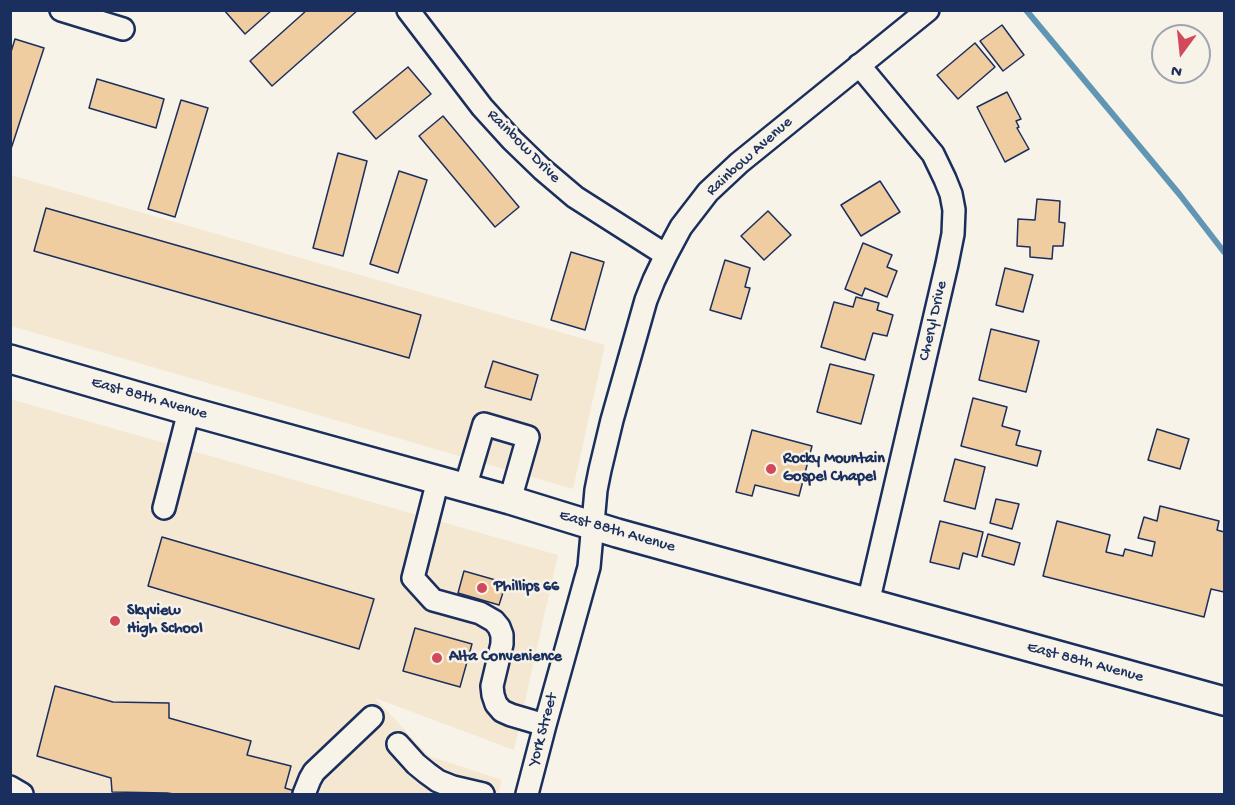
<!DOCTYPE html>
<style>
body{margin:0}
#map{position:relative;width:1235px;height:805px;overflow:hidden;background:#f7f3e8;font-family:"Gochi Hand",sans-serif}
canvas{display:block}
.frame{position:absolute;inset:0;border:12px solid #1b2f5e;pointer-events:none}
.north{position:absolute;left:1151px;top:24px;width:60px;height:60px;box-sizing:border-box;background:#f7f3e8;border:2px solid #9fa5b1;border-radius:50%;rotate:195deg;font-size:16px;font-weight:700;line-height:24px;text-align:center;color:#1b2f5e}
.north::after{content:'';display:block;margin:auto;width:21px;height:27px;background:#d1495b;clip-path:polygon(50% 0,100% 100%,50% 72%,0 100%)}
</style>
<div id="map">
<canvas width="1235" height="805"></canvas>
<div class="frame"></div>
<div class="north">N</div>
</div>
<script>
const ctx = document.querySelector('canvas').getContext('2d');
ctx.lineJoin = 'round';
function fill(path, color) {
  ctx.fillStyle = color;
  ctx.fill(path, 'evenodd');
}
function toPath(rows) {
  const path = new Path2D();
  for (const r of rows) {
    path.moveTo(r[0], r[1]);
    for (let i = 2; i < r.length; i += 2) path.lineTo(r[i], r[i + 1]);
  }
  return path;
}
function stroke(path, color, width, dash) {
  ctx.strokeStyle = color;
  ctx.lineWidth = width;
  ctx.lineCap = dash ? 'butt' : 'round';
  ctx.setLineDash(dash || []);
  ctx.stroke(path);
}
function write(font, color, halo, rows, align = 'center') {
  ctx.font = font + ' "Gochi Hand",sans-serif';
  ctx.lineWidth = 5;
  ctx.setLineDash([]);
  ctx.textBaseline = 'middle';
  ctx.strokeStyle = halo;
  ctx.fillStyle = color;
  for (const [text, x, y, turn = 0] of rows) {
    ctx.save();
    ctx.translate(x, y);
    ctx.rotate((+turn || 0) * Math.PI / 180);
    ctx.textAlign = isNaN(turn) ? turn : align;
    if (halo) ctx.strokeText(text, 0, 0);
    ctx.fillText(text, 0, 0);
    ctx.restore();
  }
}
const built = toPath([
 [10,175,605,345,573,489,11,326],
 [10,399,558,555,514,750,375,698,429,756,502,780,498,794,11,794]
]);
const stream = toPath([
 [1026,10,1180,195,1224,252]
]);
const building = toPath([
 [224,10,272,10,245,34,224,10],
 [307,10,358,10,272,86,250,61,307,10],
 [1002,25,1024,55,1003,71,980,41,1002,25],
 [15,39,44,48,10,152,10,55,15,39],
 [975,43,995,67,958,99,937,75,975,43],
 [408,67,431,94,376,139,353,112,408,67],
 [97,79,164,99,156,128,89,108,97,79],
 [1007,92,1021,119,1016,121,1019,127,1017,128,1029,149,1005,162,977,107,1007,92],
 [181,100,208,108,175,217,148,209,181,100],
 [443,116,519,207,495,227,419,136,443,116],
 [338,153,367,161,343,256,313,248,338,153],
 [399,171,427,180,398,273,370,264,399,171],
 [880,181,900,212,861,236,841,205,880,181],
 [1037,199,1060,201,1059,222,1065,223,1063,246,1053,246,1052,259,1030,257,1030,247,1017,246,1018,219,1035,220,1037,199],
 [46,208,421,315,409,358,34,251,46,208],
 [768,211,791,235,764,260,741,236,768,211],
 [863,243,892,255,887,267,897,271,887,297,865,288,862,296,845,289,863,243],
 [571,252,604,262,585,330,551,320,571,252],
 [725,260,750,268,745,287,750,288,741,319,710,310,725,260],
 [1005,268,1033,275,1023,312,996,305,1005,268],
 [856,297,879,303,877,310,893,315,887,336,873,333,865,360,821,347,834,302,853,307,856,297],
 [991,329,1039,341,1026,392,979,380,991,329],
 [493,361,538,375,531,400,485,387,493,361],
 [830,364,874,375,861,424,817,412,830,364],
 [973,398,1007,407,1002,426,1020,431,1016,445,1041,451,1037,466,961,446,973,398],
 [1157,429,1189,439,1180,469,1148,460,1157,429],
 [752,430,812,446,799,496,755,485,752,496,736,492,752,430],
 [955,459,985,467,975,509,944,501,955,459],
 [996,499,1019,504,1012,529,990,523,996,499],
 [1160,506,1219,521,1217,530,1224,532,1224,592,1211,589,1204,617,1043,576,1057,521,1110,535,1106,552,1123,556,1125,549,1152,556,1155,542,1138,538,1144,517,1157,521,1160,506],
 [940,521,983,532,977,557,963,553,959,569,930,562,940,521],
 [988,534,1020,543,1014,565,982,556,988,534],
 [162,537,374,599,359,649,148,586,162,537],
 [464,571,506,583,499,605,458,593,464,571],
 [415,628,472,644,460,687,403,671,415,628],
 [55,686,113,702,169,703,169,718,251,741,247,755,291,766,285,788,298,792,297,794,174,794,167,793,112,792,111,778,37,756,55,686]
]);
const minor = toPath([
 [61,10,123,29],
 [408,10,482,107,512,140,542,169,575,197,666,255],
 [859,65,933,154,945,179,951,194,954,210,953,234,947,264,868,603],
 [438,480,413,578,433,600,480,613,494,621,499,627,502,635,502,644,492,686,493,695,496,704,502,711,511,715,545,725],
 [465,488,484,424,528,437,510,500],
 [164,508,189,411],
 [398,744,416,764,427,773,438,781,453,787,483,794],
 [10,787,22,794],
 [304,794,310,779,314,772,372,717],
 [527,794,545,725,589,567,596,490,600,470,612,420,646,300,654,280,666,255,681,227,708,192,739,163,928,10]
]);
const major = toPath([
 [10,359,189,411,510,500,617,533,1224,701]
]);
const markers = [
 [771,469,6,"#d1495b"],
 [482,588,6,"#d1495b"],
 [115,621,6,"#d1495b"],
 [437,658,6,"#d1495b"]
];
const streetNames = [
 ["Rainbow Drive",523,147,45],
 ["Rainbow Avenue",750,157,-42],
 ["Cheryl Drive",934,321,-77],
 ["East 88th Avenue",149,399,16],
 ["East 88th Avenue",617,532,16],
 ["East 88th Avenue",1085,663,15],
 ["York Street",544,730,-75]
];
const poiNames = [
 ["Rocky Mountain",783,460],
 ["Gospel Chapel",783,478],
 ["Phillips 66",494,588],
 ["Skyview",127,612],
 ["High School",127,630],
 ["Alta Convenience",449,658]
];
fill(built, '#f5e8d3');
stroke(stream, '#6096b4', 6);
fill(building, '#f0cda1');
stroke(building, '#1b2f5e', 1.5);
stroke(minor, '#1b2f5e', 26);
stroke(major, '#1b2f5e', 32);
stroke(minor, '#f7f3e8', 21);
stroke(major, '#f7f3e8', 27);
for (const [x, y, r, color] of markers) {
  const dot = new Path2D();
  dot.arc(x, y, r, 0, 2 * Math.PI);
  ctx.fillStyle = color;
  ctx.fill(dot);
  stroke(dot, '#f7f3e8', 2);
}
write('16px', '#1b2f5e', '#f7f3e8', streetNames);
write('bold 16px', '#1b2f5e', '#f7f3e8', poiNames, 'left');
</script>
